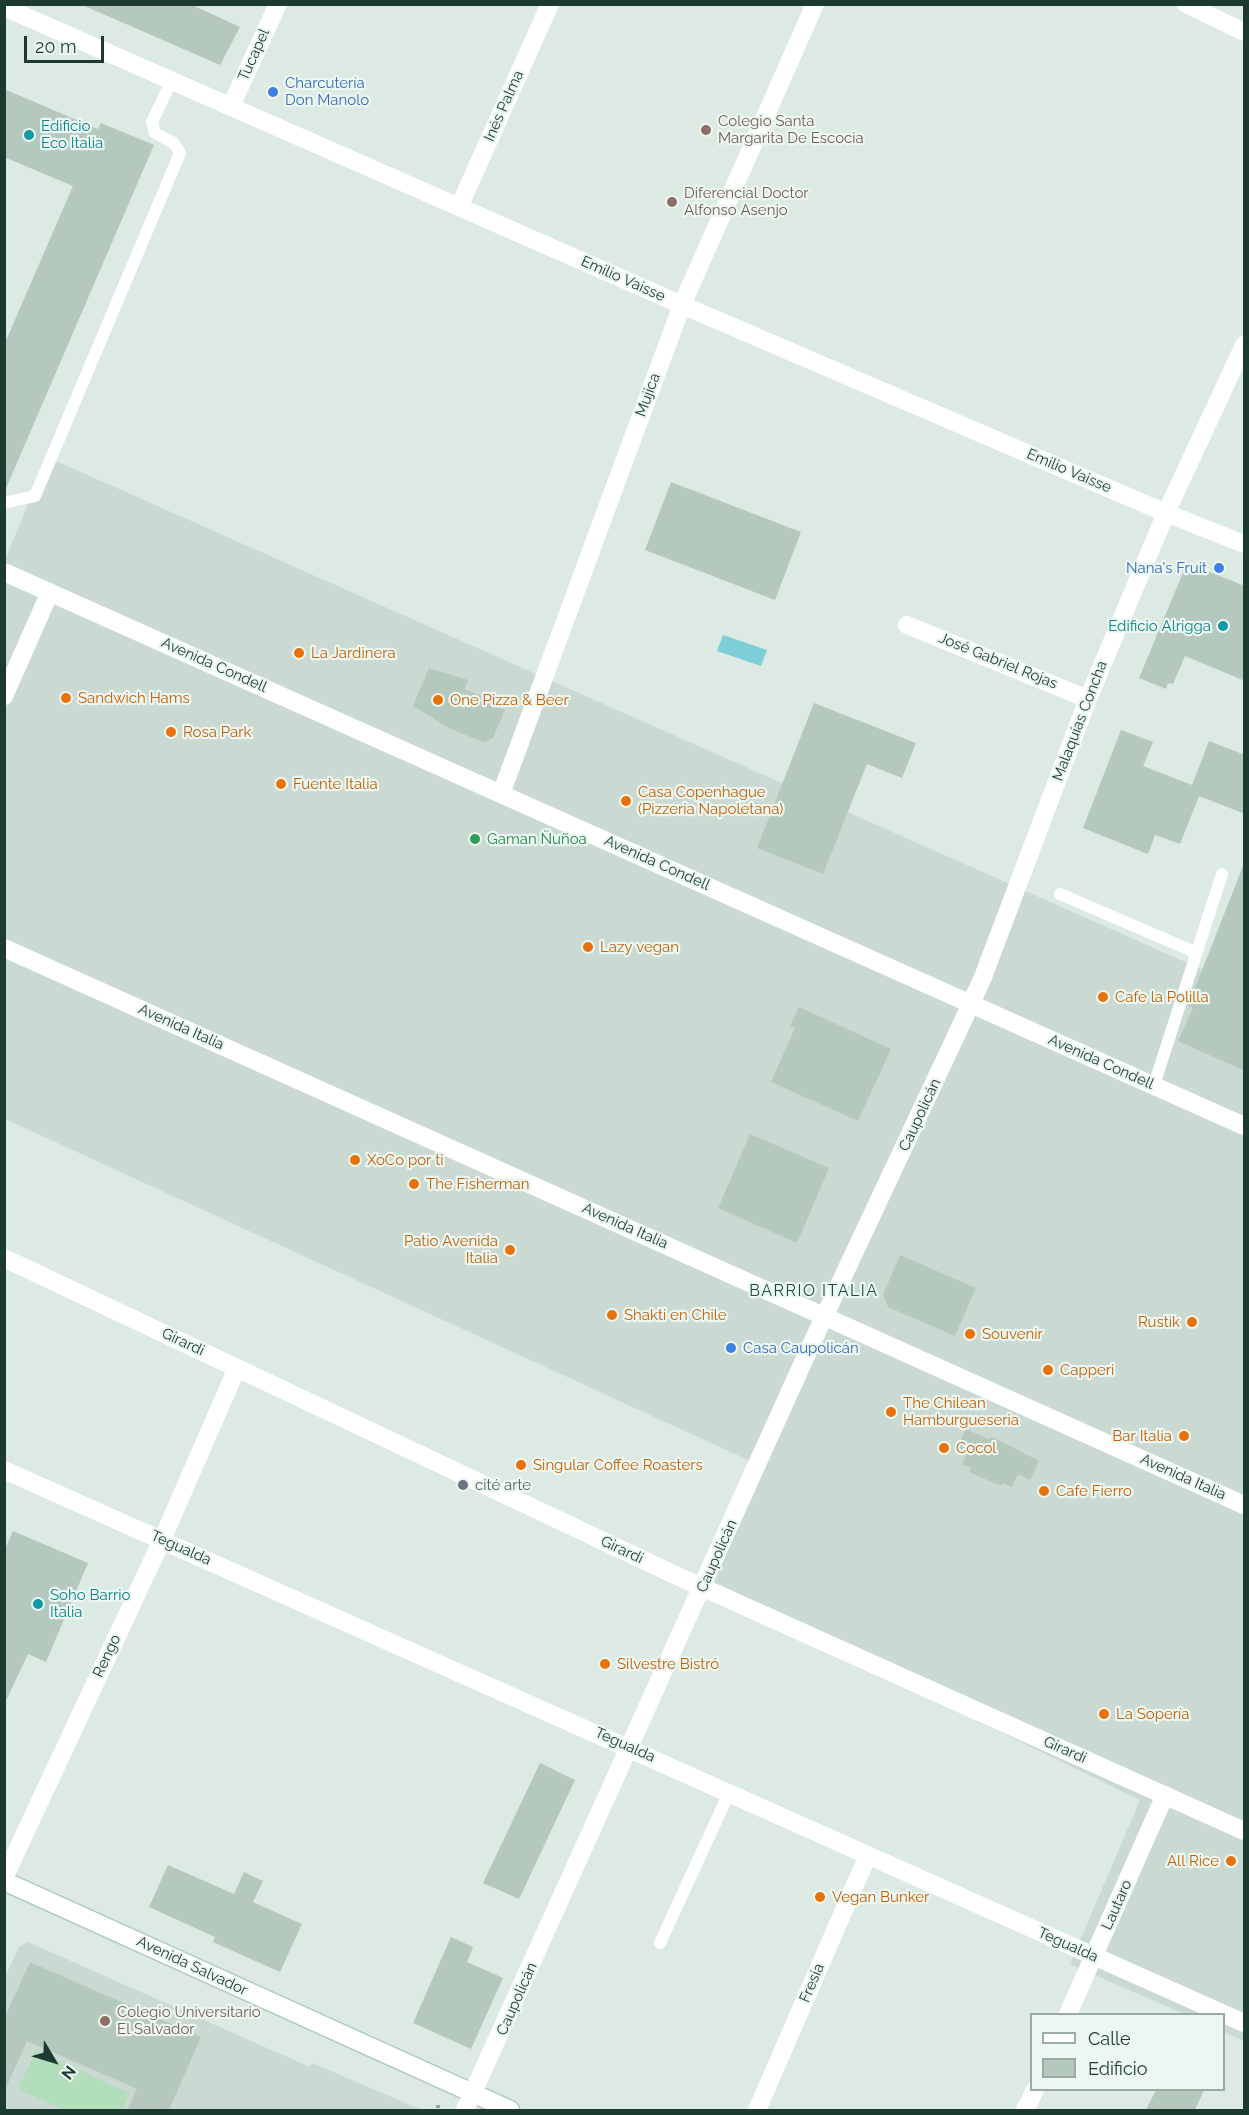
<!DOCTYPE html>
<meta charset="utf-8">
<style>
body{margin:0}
#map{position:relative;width:1249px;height:2115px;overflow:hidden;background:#dceae3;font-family:Raleway,sans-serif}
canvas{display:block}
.frame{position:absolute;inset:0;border:6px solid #1c3a30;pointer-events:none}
.legend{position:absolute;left:1030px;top:2013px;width:195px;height:78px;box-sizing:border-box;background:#ecf7f1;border:2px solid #99aba4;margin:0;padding:8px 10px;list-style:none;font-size:18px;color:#1c3a30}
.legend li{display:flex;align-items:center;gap:12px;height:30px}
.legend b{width:30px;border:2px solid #99aba4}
.north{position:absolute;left:24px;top:2031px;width:60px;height:60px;-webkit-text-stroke:4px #ecf7f1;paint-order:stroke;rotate:128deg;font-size:16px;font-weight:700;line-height:24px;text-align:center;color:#1c3a30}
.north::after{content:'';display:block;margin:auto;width:21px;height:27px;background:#1c3a30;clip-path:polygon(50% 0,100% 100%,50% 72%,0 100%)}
.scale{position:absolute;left:24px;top:36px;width:80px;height:27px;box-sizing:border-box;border:3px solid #1c3a30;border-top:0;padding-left:8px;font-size:18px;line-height:21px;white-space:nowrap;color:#1c3a30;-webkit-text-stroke:4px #ecf7f1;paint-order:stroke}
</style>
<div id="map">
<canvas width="1249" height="2115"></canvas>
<div class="frame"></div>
<ul class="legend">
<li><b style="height:8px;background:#fff"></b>Calle</li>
<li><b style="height:16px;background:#b4c8be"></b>Edificio</li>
</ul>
<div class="north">N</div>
<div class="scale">20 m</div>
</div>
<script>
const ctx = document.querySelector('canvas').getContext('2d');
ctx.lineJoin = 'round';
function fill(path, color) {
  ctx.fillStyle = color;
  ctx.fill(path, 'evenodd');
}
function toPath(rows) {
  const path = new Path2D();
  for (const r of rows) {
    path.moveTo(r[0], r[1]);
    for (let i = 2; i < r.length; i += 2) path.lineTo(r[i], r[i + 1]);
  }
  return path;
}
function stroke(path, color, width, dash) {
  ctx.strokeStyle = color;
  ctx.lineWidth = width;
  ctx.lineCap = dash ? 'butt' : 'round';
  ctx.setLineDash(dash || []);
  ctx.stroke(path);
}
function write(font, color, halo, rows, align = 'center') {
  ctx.font = font + ' Raleway,sans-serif';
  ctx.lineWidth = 4.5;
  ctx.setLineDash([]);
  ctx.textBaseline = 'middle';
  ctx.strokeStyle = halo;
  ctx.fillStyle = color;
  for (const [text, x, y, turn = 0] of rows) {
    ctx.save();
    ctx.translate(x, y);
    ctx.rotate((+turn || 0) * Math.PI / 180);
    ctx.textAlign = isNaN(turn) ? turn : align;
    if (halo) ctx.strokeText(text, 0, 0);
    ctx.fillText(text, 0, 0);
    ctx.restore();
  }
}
const built = toPath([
 [47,457,1244,988,1244,2041,1224,2032,1224,2014,1184,2014,1070,1964,1140,1800,704,1588,759,1465,5,1119,5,560],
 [28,1942,310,2067,312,2063,422,2110,5,2110,4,1979,19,1947]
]);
const green = toPath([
 [36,2050,130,2093,122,2110,64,2110,18,2089]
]);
const water = toPath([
 [723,635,767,650,761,666,717,651]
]);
const building = toPath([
 [80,4,190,4,240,27,220,65],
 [4,89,98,129,101,123,154,145,4,493,4,345,73,186,4,157],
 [671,482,801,532,775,600,645,550],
 [1187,563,1245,586,1245,681,1185,656,1173,684,1168,683,1166,689,1139,678],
 [429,668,468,680,465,689,487,698,486,703,505,710,493,738,485,742,480,741,449,728,413,706],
 [814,703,916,743,902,778,867,764,823,874,757,848],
 [1121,730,1153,742,1143,766,1192,785,1209,741,1245,755,1245,814,1199,796,1180,844,1155,835,1148,854,1083,828],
 [1243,866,1245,866,1245,1071,1178,1041,1193,1008,1188,1006],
 [799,1007,891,1049,858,1121,771,1082,795,1028,790,1026],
 [750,1134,829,1168,797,1243,718,1208],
 [900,1255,976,1288,955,1336,888,1307,883,1295],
 [966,1429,988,1439,992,1437,1039,1461,1030,1480,1018,1474,1012,1487,1003,1483,1001,1486,969,1472,971,1468,962,1464,967,1453,957,1448],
 [13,1531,88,1563,46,1662,28,1654,4,1705,4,1551],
 [540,1763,575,1780,519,1899,483,1883],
 [168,1865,234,1894,244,1872,263,1881,253,1902,302,1924,280,1972,213,1942,215,1937,149,1907],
 [451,1937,473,1947,467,1962,503,1978,471,2049,413,2023],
 [30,1962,201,2037,169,2110,127,2110,137,2089,27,2041,4,2092,4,2019],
 [1156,2090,1204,2090,1195,2110,1146,2110]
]);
const path = toPath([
 [438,2105,438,2110]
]);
const service = toPath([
 [4,503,35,496,180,153,174,143,155,133,152,122,172,80],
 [1060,894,1197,953],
 [1154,1085,1222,874],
 [660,1943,729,1793]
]);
const minor = toPath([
 [4,7,682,305,1166,513,1244,544],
 [231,106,278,4],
 [459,207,550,4],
 [907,625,1088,699],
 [501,794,682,305,815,4],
 [4,948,1244,1505],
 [4,1258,675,1575,1244,1831],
 [4,1470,1244,2023],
 [4,1878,162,1540,237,1368],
 [1068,2014,1165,1795],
 [465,2110,810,1347,962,1023,983,977,1088,699,1166,513,1244,345],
 [757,2110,868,1855],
 [1025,2110,1035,2090]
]);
const tertiary = toPath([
 [1186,4,1244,32],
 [4,572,1244,1126],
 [4,696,50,592]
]);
const secondary = toPath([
 [4,1881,510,2110]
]);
const markers = [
 [273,92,6,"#3f7fe0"],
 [706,130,6,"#8d6e63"],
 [29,135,6,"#0f9aa8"],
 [672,202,6,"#8d6e63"],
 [1219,568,6,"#3f7fe0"],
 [1223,626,6,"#0f9aa8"],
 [299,653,6,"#e8710a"],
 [66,698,6,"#e8710a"],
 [438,700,6,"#e8710a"],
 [171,732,6,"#e8710a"],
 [281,784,6,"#e8710a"],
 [626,801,6,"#e8710a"],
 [475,839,6,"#2e9e5b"],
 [588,947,6,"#e8710a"],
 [1103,997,6,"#e8710a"],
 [355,1160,6,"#e8710a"],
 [414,1184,6,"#e8710a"],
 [510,1250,6,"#e8710a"],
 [612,1315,6,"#e8710a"],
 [1192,1322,6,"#e8710a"],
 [970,1334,6,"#e8710a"],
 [731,1348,6,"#3f7fe0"],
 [1048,1370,6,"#e8710a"],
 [891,1412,6,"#e8710a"],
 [1184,1436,6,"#e8710a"],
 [944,1448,6,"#e8710a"],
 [521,1465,6,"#e8710a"],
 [463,1485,6,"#6b7280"],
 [1044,1491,6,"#e8710a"],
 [38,1604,6,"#0f9aa8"],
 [605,1664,6,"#e8710a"],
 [1104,1714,6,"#e8710a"],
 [1231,1861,6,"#e8710a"],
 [820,1897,6,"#e8710a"],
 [105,2021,6,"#8d6e63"]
];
const streetNames = [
 ["Tucapel",254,55,-66],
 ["Inés Palma",504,106,-66],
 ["Emilio Vaisse",623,279,24],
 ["Mujica",648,395,-70],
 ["Emilio Vaisse",1069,471,23],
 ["José Gabriel Rojas",998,661,22],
 ["Avenida Condell",214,665,24],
 ["Malaquías Concha",1080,721,-69],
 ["Avenida Condell",657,863,24],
 ["Avenida Italia",181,1027,24],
 ["Avenida Condell",1101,1062,24],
 ["Caupolicán",920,1115,-65],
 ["Avenida Italia",625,1226,24],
 ["Girardi",183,1342,25],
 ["Avenida Italia",1183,1477,24],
 ["Tegualda",181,1548,24],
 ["Girardi",622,1550,25],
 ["Caupolicán",717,1556,-66],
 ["Rengo",107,1656,-65],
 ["Tegualda",625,1745,24],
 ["Girardi",1065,1750,24],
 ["Lautaro",1117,1905,-66],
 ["Tegualda",1068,1945,24],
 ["Avenida Salvador",192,1966,25],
 ["Fresia",812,1983,-67],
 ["Caupolicán",517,1999,-66]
];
const shopNames = [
 ["Charcutería",285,83],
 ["Don Manolo",285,100],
 ["Nana's Fruit",1207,568,"right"],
 ["Casa Caupolicán",743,1348]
];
const educationNames = [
 ["Colegio Santa",718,121],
 ["Margarita De Escocia",718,138],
 ["Diferencial Doctor",684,193],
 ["Alfonso Asenjo",684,210],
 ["Colegio Universitario",117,2012],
 ["El Salvador",117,2029]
];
const cultureNames = [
 ["Edificio",41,126],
 ["Eco Italia",41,143],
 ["Edificio Alrigga",1211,626,"right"],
 ["Soho Barrio",50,1595],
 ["Italia",50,1612]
];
const foodNames = [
 ["La Jardinera",311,653],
 ["Sandwich Hams",78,698],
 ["One Pizza & Beer",450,700],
 ["Rosa Park",183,732],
 ["Fuente Italia",293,784],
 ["Casa Copenhague",638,792],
 ["(Pizzeria Napoletana)",638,809],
 ["Lazy vegan",600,947],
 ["Cafe la Polilla",1115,997],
 ["XoCo por ti",367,1160],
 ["The Fisherman",426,1184],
 ["Patio Avenida",498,1241,"right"],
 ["Italia",498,1258,"right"],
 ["Shakti en Chile",624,1315],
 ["Rustik",1180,1322,"right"],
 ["Souvenir",982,1334],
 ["Capperi",1060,1370],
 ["The Chilean",903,1403],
 ["Hamburgueseria",903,1420],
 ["Bar Italia",1172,1436,"right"],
 ["Cocol",956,1448],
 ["Singular Coffee Roasters",533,1465],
 ["Cafe Fierro",1056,1491],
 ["Silvestre Bistró",617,1664],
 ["La Sopería",1116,1714],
 ["All Rice",1219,1861,"right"],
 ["Vegan Bunker",832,1897]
];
const leisureNames = [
 ["Gaman Ñuñoa",487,839]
];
const worshipNames = [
 ["cité arte",475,1485]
];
const neighbourhoodNames = [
 ["BARRIO ITALIA",814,1291]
];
fill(built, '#cadad2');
fill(green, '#b2debb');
fill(water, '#7dced6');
fill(building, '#b4c8be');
stroke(secondary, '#aecbbe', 21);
stroke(path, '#79b19c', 4, [3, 4.5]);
stroke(service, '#fff', 12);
stroke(minor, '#fff', 18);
stroke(tertiary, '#fff', 18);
stroke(secondary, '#fff', 18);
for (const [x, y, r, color] of markers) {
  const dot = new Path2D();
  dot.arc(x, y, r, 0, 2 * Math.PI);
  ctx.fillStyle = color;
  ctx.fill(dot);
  stroke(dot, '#ecf7f1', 2);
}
write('15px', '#1c3a30', '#ecf7f1', streetNames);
write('15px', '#366cbe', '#ecf7f1', shopNames, 'left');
write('15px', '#785e54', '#ecf7f1', educationNames, 'left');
write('15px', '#0d838f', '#ecf7f1', cultureNames, 'left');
write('15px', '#c56008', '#ecf7f1', foodNames, 'left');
write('15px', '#27864d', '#ecf7f1', leisureNames, 'left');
write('15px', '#5b616d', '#ecf7f1', worshipNames, 'left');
ctx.letterSpacing = '1.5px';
write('16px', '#174e3d', '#ecf7f1', neighbourhoodNames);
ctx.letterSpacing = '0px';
</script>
